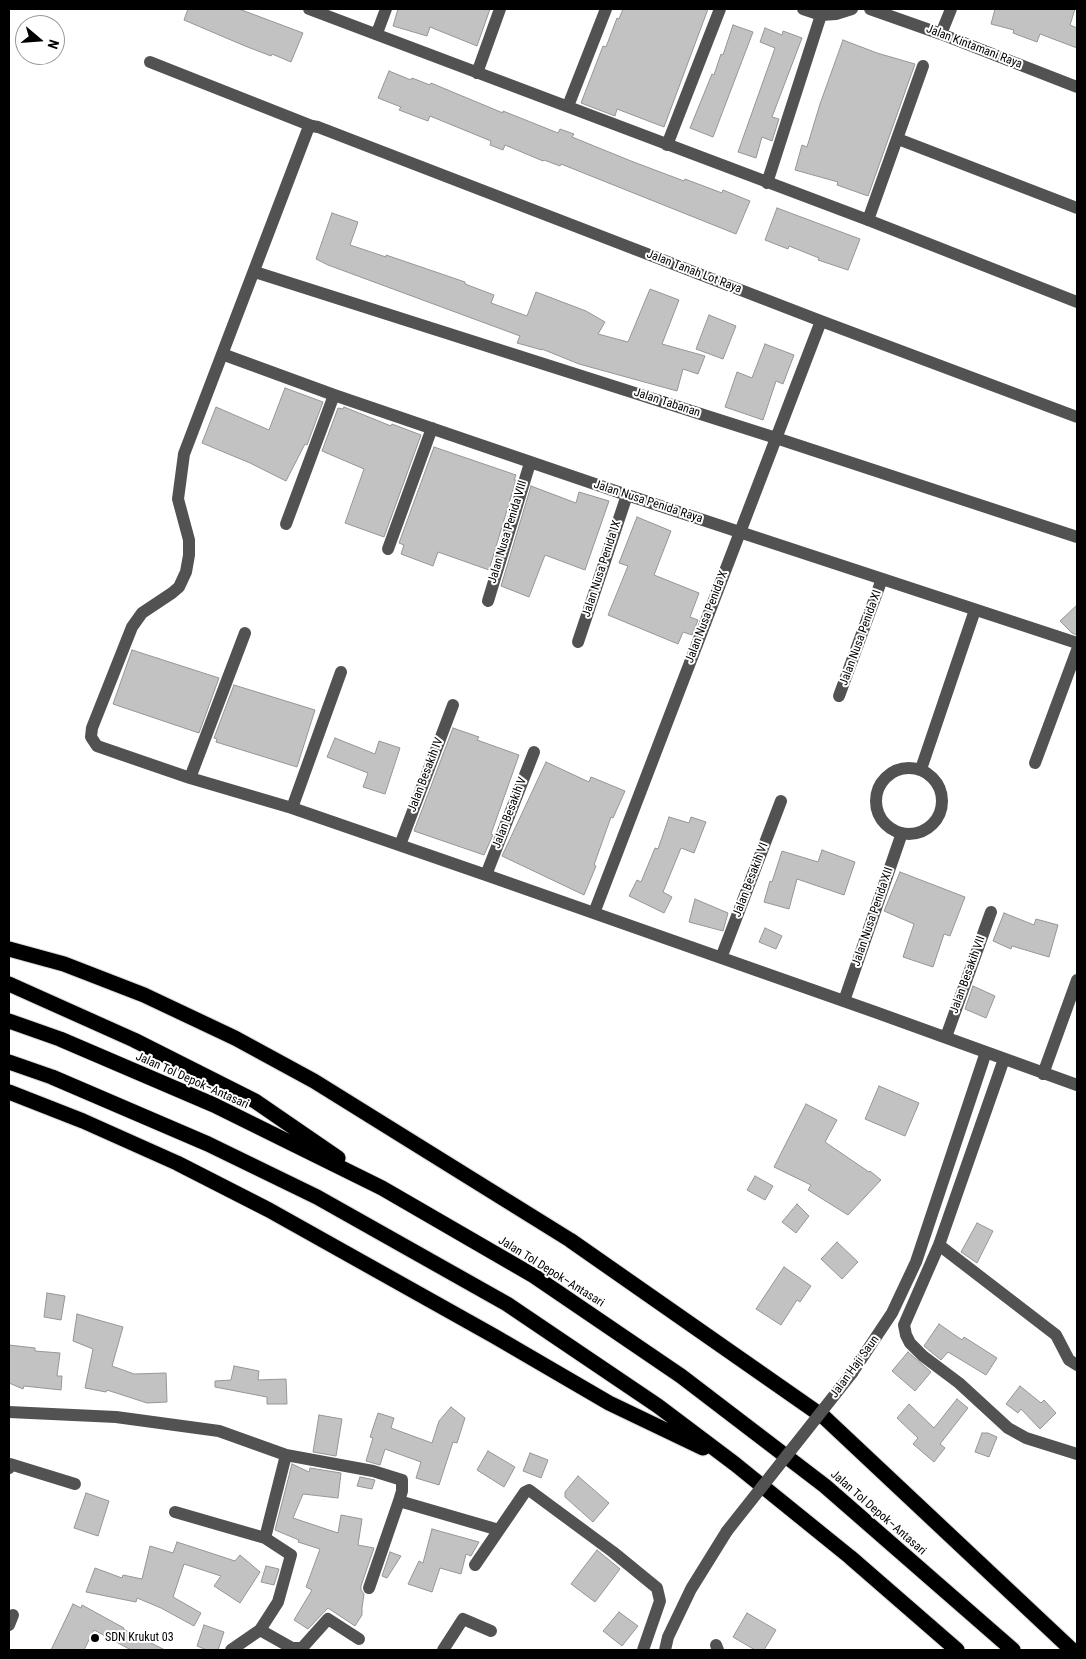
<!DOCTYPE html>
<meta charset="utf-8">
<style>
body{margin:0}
#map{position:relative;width:1086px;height:1659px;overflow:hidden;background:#fff;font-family:"Roboto Condensed",sans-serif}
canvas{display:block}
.frame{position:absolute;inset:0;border:10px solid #000;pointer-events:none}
.north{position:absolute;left:15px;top:15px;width:50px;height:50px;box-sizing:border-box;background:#fff;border:1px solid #999;border-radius:50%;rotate:108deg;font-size:14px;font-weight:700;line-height:20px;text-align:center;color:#000}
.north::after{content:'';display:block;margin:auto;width:18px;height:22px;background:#000;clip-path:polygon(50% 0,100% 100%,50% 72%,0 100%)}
</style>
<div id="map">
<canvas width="1086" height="1659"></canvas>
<div class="frame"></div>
<div class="north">N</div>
</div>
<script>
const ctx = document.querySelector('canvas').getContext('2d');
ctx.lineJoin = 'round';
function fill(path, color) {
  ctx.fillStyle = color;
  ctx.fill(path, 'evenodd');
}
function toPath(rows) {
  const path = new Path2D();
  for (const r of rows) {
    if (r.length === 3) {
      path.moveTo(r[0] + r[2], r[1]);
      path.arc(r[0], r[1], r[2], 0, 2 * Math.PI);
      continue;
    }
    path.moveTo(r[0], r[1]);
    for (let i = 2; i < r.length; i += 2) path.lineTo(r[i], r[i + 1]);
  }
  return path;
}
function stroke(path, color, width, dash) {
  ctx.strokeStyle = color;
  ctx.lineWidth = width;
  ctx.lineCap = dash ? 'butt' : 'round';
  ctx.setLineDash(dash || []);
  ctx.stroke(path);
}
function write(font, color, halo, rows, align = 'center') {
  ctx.font = font + ' "Roboto Condensed",sans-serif';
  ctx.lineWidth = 4;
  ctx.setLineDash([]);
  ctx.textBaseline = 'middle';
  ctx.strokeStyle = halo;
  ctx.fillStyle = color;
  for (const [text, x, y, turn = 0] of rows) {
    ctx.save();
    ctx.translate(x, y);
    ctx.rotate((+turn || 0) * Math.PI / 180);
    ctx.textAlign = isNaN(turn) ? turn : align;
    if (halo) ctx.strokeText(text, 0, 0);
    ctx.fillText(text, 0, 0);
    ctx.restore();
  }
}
const building = toPath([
 [188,9,239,9,303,33,291,62,272,54,271,56,245,46,184,20,188,9],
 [398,9,490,9,477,46,430,27,427,36,393,26,398,9],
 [623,9,708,9,664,127,617,109,615,116,581,103,603,46,606,47,617,18,619,19,623,9],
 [995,9,1075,9,1070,25,1077,28,1077,48,1040,34,1037,42,1013,33,1014,30,991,24,995,9],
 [733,25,753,32,713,137,690,128,712,74,714,75,721,54,723,55,733,25],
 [765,28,782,35,783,31,802,38,772,117,779,119,772,141,762,137,756,158,738,152,775,48,760,42,765,28],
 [843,40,877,53,915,64,868,196,837,185,838,182,795,170,802,145,807,147,820,104,843,40],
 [389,71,411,80,412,78,430,85,431,83,503,113,503,111,558,133,560,129,574,134,572,137,631,161,684,181,685,179,722,193,723,190,750,201,736,234,561,164,560,166,544,160,543,161,505,145,503,150,490,145,491,141,430,116,428,121,399,110,401,107,378,98,389,71],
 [777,208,860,239,848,270,818,260,819,258,789,246,788,249,765,240,777,208],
 [332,213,358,222,350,245,386,257,386,255,465,282,465,284,494,295,491,303,527,316,536,292,565,303,586,311,605,322,598,334,628,342,650,289,679,300,662,344,705,356,698,374,683,369,677,391,579,364,542,349,542,350,517,343,520,336,328,265,316,259,332,213],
 [709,315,736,326,723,359,696,349,709,315],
 [765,344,794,355,783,384,776,381,763,420,725,407,737,372,752,378,765,344],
 [285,388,323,402,307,445,305,444,286,481,250,463,202,443,216,407,269,430,285,388],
 [344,407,391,426,392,424,421,435,384,537,345,523,364,469,322,451,338,408,343,409,344,407],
 [434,447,516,475,514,480,516,480,489,570,438,552,433,566,401,554,404,545,399,543,434,447],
 [531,486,576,503,579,492,609,501,585,570,545,555,529,597,501,586,531,486],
 [637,517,671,531,654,575,699,593,690,617,698,620,692,635,683,632,678,644,608,615,628,566,619,563,637,517],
 [1077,605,1077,635,1072,633,1060,621,1077,605],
 [132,650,219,678,199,733,113,704,132,650],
 [234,685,315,710,297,767,216,742,217,739,214,738,234,685],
 [453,728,479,737,477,740,519,755,491,834,493,835,484,855,414,831,453,728],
 [335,738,375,754,379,741,400,748,385,794,363,787,368,773,327,757,335,738],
 [546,762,589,782,591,777,625,791,613,818,611,817,594,865,596,866,584,895,502,856,546,762],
 [669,817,689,823,691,817,706,822,694,853,681,848,663,892,672,897,664,913,629,896,637,880,641,882,655,848,658,849,669,817],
 [822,850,855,862,844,895,797,879,789,909,764,902,770,881,772,882,782,851,818,862,822,850],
 [900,872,965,897,950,936,944,934,933,967,903,957,914,924,884,911,900,872],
 [695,899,728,913,723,931,689,922,695,899],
 [1004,913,1034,925,1036,919,1058,925,1049,957,1012,946,1011,949,993,941,1004,913],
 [765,928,782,936,776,949,759,942,765,928],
 [973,986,995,996,986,1018,965,1009,973,986],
 [879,1086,919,1103,905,1136,865,1119,879,1086],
 [806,1104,837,1120,825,1142,869,1172,870,1171,881,1180,848,1215,808,1190,811,1185,774,1167,806,1104],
 [755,1176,773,1186,765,1200,747,1190,755,1176],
 [797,1204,809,1216,796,1233,782,1222,797,1204],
 [977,1223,993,1231,977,1263,961,1252,977,1223],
 [837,1242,858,1262,842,1279,821,1259,837,1242],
 [784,1267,811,1286,800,1302,797,1300,781,1325,756,1309,784,1267],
 [47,1293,65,1296,61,1320,44,1317,47,1293],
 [77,1314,123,1327,112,1366,134,1374,166,1373,167,1402,147,1403,107,1390,106,1392,85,1388,93,1349,73,1341,77,1314],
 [939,1324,962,1340,964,1337,997,1358,986,1375,948,1352,941,1360,924,1346,939,1324],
 [9,1345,35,1348,35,1351,60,1353,57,1376,62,1376,61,1390,24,1386,23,1389,9,1383,9,1345],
 [908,1352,931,1372,915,1391,892,1371,908,1352],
 [234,1366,259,1371,258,1380,286,1379,287,1404,267,1404,267,1397,215,1387,215,1381,231,1380,234,1366],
 [1020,1386,1041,1403,1044,1400,1056,1413,1040,1429,1021,1409,1018,1413,1006,1404,1020,1386],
 [957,1399,968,1408,940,1444,945,1448,934,1462,913,1444,918,1438,897,1418,909,1404,934,1428,957,1399],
 [451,1407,465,1418,457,1443,453,1442,439,1485,416,1478,421,1462,385,1449,380,1465,366,1461,373,1438,370,1437,378,1413,394,1418,391,1428,432,1443,439,1421,451,1407],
 [319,1415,342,1419,336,1456,313,1452,319,1415],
 [982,1433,988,1433,997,1437,989,1457,975,1452,982,1433],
 [488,1451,515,1467,504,1487,477,1470,488,1451],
 [530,1453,548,1460,541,1478,523,1471,530,1453],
 [292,1464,309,1472,310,1468,341,1473,338,1498,303,1494,293,1518,338,1533,341,1515,362,1519,358,1545,374,1548,361,1586,361,1590,364,1594,362,1608,362,1615,355,1626,328,1608,308,1629,294,1620,312,1590,306,1587,320,1549,298,1542,299,1540,275,1530,292,1464],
 [578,1476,609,1503,593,1522,565,1497,565,1492,578,1476],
 [360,1477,375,1480,372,1489,357,1486,360,1477],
 [86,1493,109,1501,98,1536,74,1528,86,1493],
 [432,1529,479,1542,471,1556,466,1554,461,1574,440,1568,432,1592,408,1584,419,1561,423,1563,432,1529],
 [177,1542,235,1561,240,1555,260,1572,240,1603,214,1586,221,1576,184,1564,173,1597,201,1613,194,1626,161,1608,137,1598,136,1602,86,1592,95,1568,122,1578,123,1575,142,1579,150,1546,173,1553,177,1542],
 [597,1550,620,1569,595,1602,571,1584,597,1550],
 [390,1552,401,1556,387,1578,382,1576,390,1552],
 [266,1566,279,1569,274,1585,261,1582,266,1566],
 [73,1604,81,1608,82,1605,124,1628,123,1629,165,1650,131,1650,94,1630,84,1650,51,1650,73,1604],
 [619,1612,638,1626,622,1646,603,1631,619,1612],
 [747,1613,776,1630,764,1650,755,1650,733,1637,747,1613],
 [204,1625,224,1632,218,1650,207,1650,197,1646,204,1625]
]);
const minor = toPath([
 [309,9,868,220,1077,302],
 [803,9,821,15,836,14,852,9],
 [870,9,941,34,1077,87],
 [377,33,386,9],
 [941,34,951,9],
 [150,62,312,126,318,127,821,321,1077,417],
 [477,73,500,9],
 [568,106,606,9],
 [312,126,308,129,184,454,178,499,189,540,189,555,186,572,179,587,172,593,142,613,132,627,92,728,91,737,97,746,190,778,292,808,486,875,875,1012,1077,1085],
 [898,139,1077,208],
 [667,145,720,9],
 [767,183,821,15],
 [868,220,923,66],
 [255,272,776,438,1077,537],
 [222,354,334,395,627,495,1077,643],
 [286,524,334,395],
 [388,549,432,428],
 [488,601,530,463],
 [578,642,627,495],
 [839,696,882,579],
 [1035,763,1077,650],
 [909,801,33],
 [921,769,975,610],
 [190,778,245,633],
 [292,808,341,672],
 [400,845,453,705],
 [486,875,534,752],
 [594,913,821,321],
 [721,958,781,801],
 [844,1001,902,833],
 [946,1037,991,912],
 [1004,1059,939,1245,904,1325,906,1335,910,1343,923,1356,959,1383,1008,1428,1026,1438,1077,1454],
 [1043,1074,1077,980],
 [939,1245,1056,1335,1069,1360,1077,1365],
 [852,1373,892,1313,916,1262,986,1052],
 [9,1412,116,1417,219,1431,286,1455,265,1538],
 [286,1455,373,1471,402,1480,402,1491,399,1501],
 [9,1468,10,1464,75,1484],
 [175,1512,265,1538,291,1555,278,1602,260,1630,231,1650],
 [475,1565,525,1492,529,1490,613,1552,657,1588,660,1601,643,1650],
 [369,1588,399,1501,499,1530],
 [9,1625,13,1615],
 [260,1630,292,1648,302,1648,328,1619,359,1639],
 [716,1645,718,1650],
 [443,1650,463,1619,491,1631],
 [665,1650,668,1637,691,1589,727,1531]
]);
const highway = toPath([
 [9,949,64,964,144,995,235,1038,314,1081,570,1240,825,1418,1072,1650],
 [9,984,134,1040,255,1101,338,1158],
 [9,1021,60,1039,214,1105,382,1188,534,1276,681,1376,825,1486,1013,1650],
 [9,1062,52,1077,208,1144,317,1197,507,1304,658,1406,735,1464,850,1557,957,1650],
 [9,1092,83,1121,177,1163,269,1210,494,1336,609,1403,703,1448]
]);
const minorBridge = toPath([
 [727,1531,852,1373]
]);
const markers = [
 [95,1638,5,"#000"]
];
const streetNames = [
 ["Jalan Kintamani Raya",974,47,21],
 ["Jalan Tanah Lot Raya",694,272,21],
 ["Jalan Tabanan",667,403,18],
 ["Jalan Nusa Penida Raya",648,502,18],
 ["Jalan Nusa Penida VIII",508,532,-73],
 ["Jalan Nusa Penida IX",602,569,-72],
 ["Jalan Nusa Penida X",707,617,-69],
 ["Jalan Nusa Penida XI",861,638,-70],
 ["Jalan Besakih IV",426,775,-69],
 ["Jalan Besakih V",510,813,-69],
 ["Jalan Besakih VI",751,880,-69],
 ["Jalan Nusa Penida XII",873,917,-71],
 ["Jalan Besakih VII",968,975,-70],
 ["Jalan Tol Depok–Antasari",192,1081,24],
 ["Jalan Tol Depok–Antasari",551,1272,32],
 ["Jalan Haji Saun",855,1367,-54],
 ["Jalan Tol Depok–Antasari",878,1513,41]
];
const poiNames = [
 ["SDN Krukut 03",105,1638]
];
fill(building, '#c2c2c2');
stroke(building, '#969696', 1);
stroke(highway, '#dbdbdb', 17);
stroke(minor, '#525252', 12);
stroke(highway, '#000', 15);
stroke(minorBridge, '#525252', 12);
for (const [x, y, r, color] of markers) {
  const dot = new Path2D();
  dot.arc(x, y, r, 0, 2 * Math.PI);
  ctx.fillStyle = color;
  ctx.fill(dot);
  stroke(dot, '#fff', 2);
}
write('12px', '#000', '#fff', streetNames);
write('12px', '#000', '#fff', poiNames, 'left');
</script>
